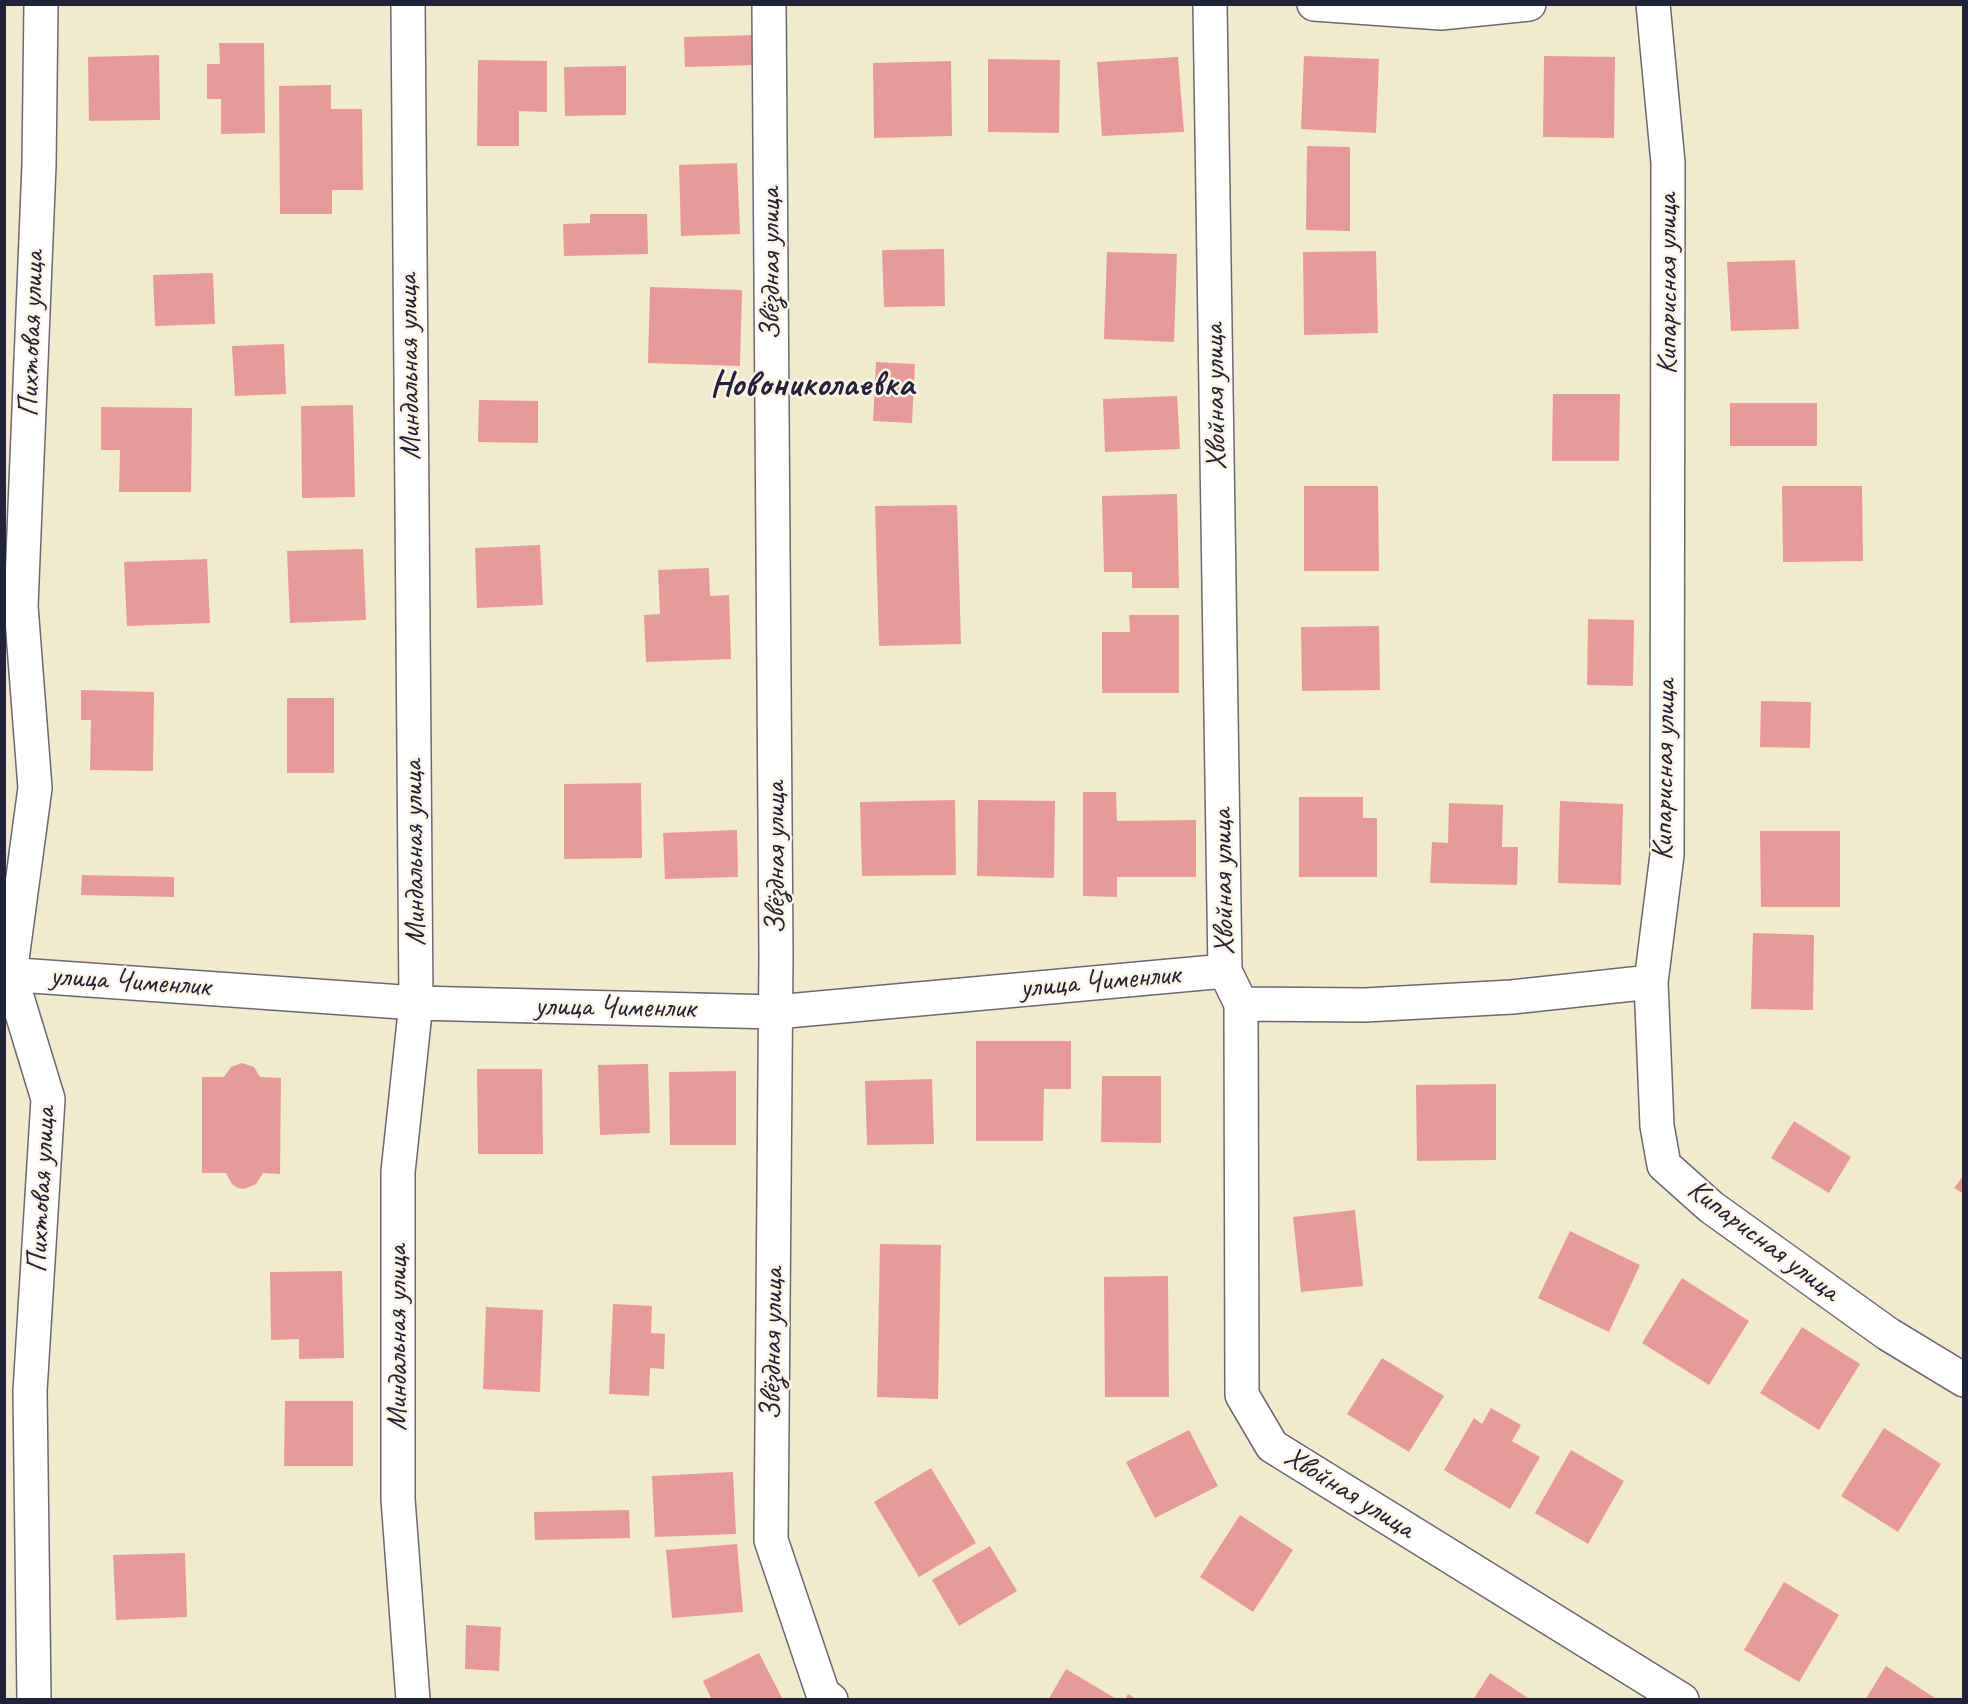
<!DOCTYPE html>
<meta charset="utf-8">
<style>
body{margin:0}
#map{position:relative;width:1968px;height:1704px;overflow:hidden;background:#f2eacf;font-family:Caveat,sans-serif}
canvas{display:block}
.frame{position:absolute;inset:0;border:6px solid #22223b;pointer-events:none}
</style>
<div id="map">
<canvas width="1968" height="1704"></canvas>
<div class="frame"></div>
</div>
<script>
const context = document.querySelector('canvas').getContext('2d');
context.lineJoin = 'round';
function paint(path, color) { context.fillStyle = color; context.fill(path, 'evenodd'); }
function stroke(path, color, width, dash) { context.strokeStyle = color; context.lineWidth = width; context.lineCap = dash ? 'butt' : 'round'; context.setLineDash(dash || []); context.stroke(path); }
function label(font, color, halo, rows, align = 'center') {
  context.font = font + ' Caveat,sans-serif'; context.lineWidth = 5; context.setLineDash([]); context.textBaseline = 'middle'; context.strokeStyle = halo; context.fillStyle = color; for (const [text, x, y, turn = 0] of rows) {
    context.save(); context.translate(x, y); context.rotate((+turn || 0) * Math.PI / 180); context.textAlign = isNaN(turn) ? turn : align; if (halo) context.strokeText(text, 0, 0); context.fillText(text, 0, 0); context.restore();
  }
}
const building = new Path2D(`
 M757,35L758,65L685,67L684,37Z
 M219,43H264L265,133L221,134V99H207V64H220Z
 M159,55L160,120L89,121L88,57Z
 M1304,56L1379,59L1376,133L1301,129Z
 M1544,56L1615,57L1614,138L1543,137Z
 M1178,57L1184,132L1102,136L1097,62Z
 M988,59L1060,60L1059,133L988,132Z
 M478,60L547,61V112L519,111V146H477Z
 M951,61L952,136L874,138L873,63Z
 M626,66V115L565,116L564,67Z
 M331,85V109H362L363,190H332V214H280L279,86Z
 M1307,146L1350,147V231L1306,230Z
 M737,163L740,234L681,236L679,165Z
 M590,214H647L648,254L564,256L563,224L590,223Z
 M944,249L945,306L884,307L882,250Z
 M1376,251L1378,333L1304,335L1303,252Z
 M1107,252L1177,254L1174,342L1104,339Z
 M1795,260L1799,329L1731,331L1727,262Z
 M213,273L215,324L155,326L153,275Z
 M650,287L742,290L740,366L648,363Z
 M284,344L286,394L235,396L232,346Z
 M876,362L915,364L912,423L873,421Z
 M1553,394H1620L1619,461H1552Z
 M1177,396L1180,449L1105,452L1103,399Z
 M479,400L538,401V443L478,442Z
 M1730,403H1817V446H1730Z
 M353,405L355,497L302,498L301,406Z
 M101,407L192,408L191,492H119L120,450H101Z
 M1304,486H1378L1379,571H1304Z
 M1782,486H1862L1863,561L1783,562Z
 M1177,494L1179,588H1132V572H1104L1102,496Z
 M957,505L961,644L879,646L875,506Z
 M540,545L543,605L477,608L475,548Z
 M363,549L366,620L290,623L287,551Z
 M207,559L210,623L127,626L124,562Z
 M709,568L710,596L729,595L731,659L646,662L644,615L660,614L658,570Z
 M1129,615H1179V693H1102V632H1130Z
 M1588,619L1634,620L1633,686L1587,685Z
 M1379,626L1380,690L1302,691L1301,627Z
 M81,690L154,692L153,771L90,770L91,720H81Z
 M287,698H334V773H287Z
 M1761,701L1811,702L1810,748L1760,747Z
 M641,783L642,858L564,859V784Z
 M1083,792H1116L1117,821L1196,820V877H1117V897L1083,896Z
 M1299,797H1363V818H1377V877H1299Z
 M955,800L956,875L862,876L860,802Z
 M978,800L1055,801L1054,878L977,876Z
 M1560,801L1623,804L1621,885L1558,883Z
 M1449,803L1503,805L1502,847H1518L1517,885L1430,883L1432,842L1448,843Z
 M737,830L738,877L665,879L663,833Z
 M1760,831H1840V907H1761Z
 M82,875L174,877V897L81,895Z
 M1753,933L1814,935L1813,1010L1751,1009Z
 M976,1041H1071V1089H1044L1043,1141H976Z
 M242,1063L254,1067L260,1077L281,1078L280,1174L263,1173L256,1184L244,1189L238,1188L232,1184L226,1173H202V1077H224L231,1067Z
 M648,1064L650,1133L600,1135L598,1065Z
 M477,1069H542L543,1154H478Z
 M736,1071V1145H670L669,1072Z
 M1102,1076H1161V1143L1101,1142Z
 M932,1079L934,1144L867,1145L865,1081Z
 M1496,1084V1160L1417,1161L1416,1085Z
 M1794,1121L1851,1157L1829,1193L1771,1158Z
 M1964,1175V1194L1954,1188Z
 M1355,1210L1363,1286L1301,1292L1293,1217Z
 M1570,1231L1640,1265L1609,1332L1538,1298Z
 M880,1244L941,1245L938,1399L877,1397Z
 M342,1271L344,1358L299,1359V1339L271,1340L270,1272Z
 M1168,1276L1169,1397H1105L1104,1277Z
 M1682,1278L1749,1321L1709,1385L1642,1343Z
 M613,1304L652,1306L651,1333L665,1334L664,1369L650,1368L649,1396L609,1394Z
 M486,1307L543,1310L540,1392L483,1389Z
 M1802,1327L1860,1364L1819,1430L1760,1393Z
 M1382,1358L1444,1396L1409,1452L1347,1414Z
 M285,1401H353V1466H284Z
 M1491,1408L1521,1425L1512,1441L1540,1457L1510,1509L1444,1470L1474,1418L1482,1424Z
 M1884,1428L1941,1464L1898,1532L1841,1496Z
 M1189,1430L1218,1486L1155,1518L1126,1462Z
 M1571,1450L1624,1481L1588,1544L1535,1513Z
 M931,1468L976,1543L919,1577L874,1502Z
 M733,1472L736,1534L655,1537L652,1476Z
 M629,1510L630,1538L535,1540L534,1512Z
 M1240,1515L1293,1550L1253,1612L1200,1577Z
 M737,1544L743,1612L672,1618L666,1550Z
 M990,1546L1017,1591L959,1626L932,1580Z
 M185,1553L187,1617L116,1620L113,1555Z
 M1784,1582L1839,1615L1799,1682L1744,1650Z
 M466,1625L501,1627L499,1671L465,1669Z
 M759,1653L783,1700H712L703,1681Z
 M1886,1666L1938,1700H1865Z
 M1066,1669L1118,1700H1048Z
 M1490,1673L1531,1700H1473Z
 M1128,1694L1138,1700H1125Z`);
const minor = new Path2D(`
 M408,4L416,1003L398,1172V1499L413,1700
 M769,4L776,955L771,1540L823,1694L831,1700
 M1210,4L1225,971L1241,1004L1242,1395L1272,1446L1682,1700
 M1314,4L1441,13L1529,4
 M1653,4L1668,163L1667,855L1651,982L1657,1126L1664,1165L1711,1207L1888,1334L1964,1380
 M4,974L416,1003L776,1012L1225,971
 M1241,1004L1365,1005L1512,997L1651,982
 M34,1700L30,1391L48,1099L10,974L35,788L21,606L39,165L41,4`);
const streetNames = [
 ["Звёздная улица",771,264,-90],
 ["Кипарисная улица",1668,284,-90],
 ["Пихтовая улица",32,334,-88],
 ["Миндальная улица",410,367,-91],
 ["Хвойная улица",1216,397,-91],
 ["Кипарисная улица",1665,770,-89],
 ["Миндальная улица",415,853,-91],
 ["Звёздная улица",776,858,-90],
 ["Хвойная улица",1224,882,-91],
 ["улица Чименлик",130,982,4],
 ["улица Чименлик",1100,982,-5],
 ["улица Чименлик",615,1008,1],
 ["Пихтовая улица",42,1190,-87],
 ["Кипарисная улица",1763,1241,37],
 ["Миндальная улица",398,1338,-90],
 ["Звёздная улица",773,1344,-89],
 ["Хвойная улица",1349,1493,32]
];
const districtNames = [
 ["Новониколаевка",812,386]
];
paint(building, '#e69b98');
stroke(minor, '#6b686f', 36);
stroke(minor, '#fff', 33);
label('30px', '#22223b', '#fcf5e5', streetNames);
label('bold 36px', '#22223b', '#fcf5e5', districtNames);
</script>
